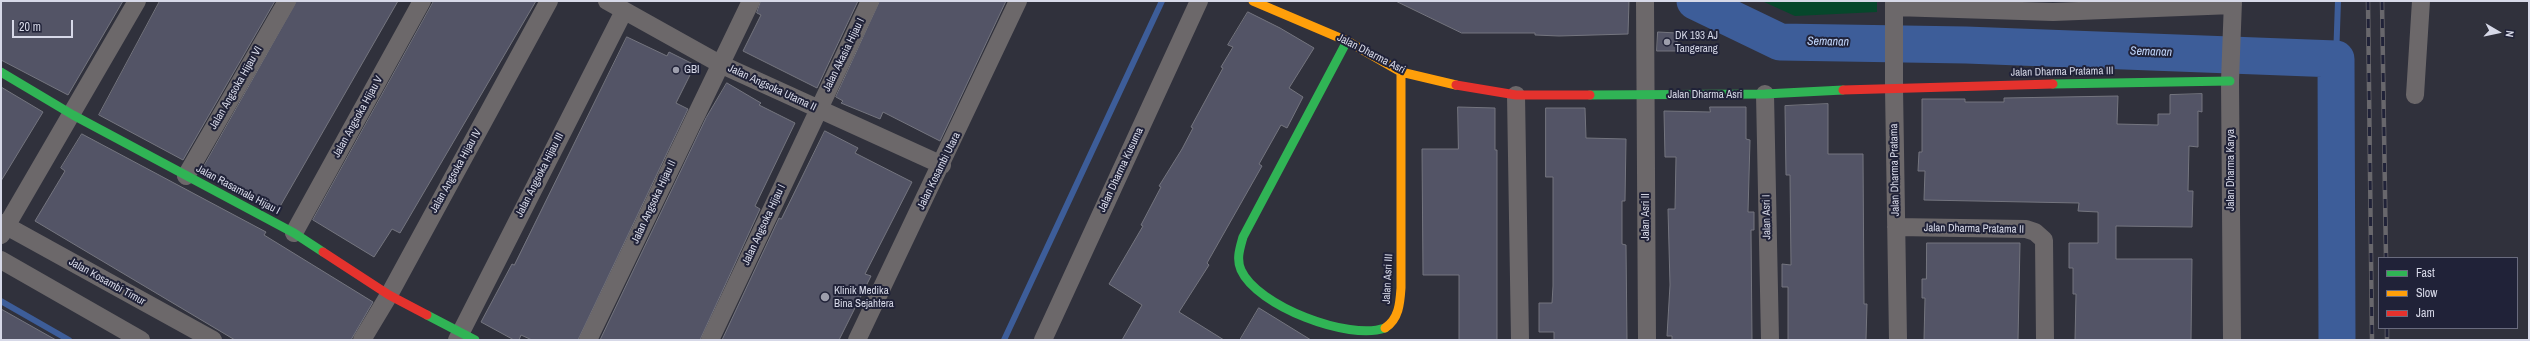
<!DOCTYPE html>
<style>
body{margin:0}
#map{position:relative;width:2530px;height:341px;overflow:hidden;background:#30313c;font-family:"Archivo Narrow",sans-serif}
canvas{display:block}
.frame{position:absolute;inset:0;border:2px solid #d7d9e8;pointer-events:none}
.legend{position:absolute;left:2378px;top:257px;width:140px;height:72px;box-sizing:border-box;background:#202238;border:1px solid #696b7e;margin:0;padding:5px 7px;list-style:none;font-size:12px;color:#d7d9e8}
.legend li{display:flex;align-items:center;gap:8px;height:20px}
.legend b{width:20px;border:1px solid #696b7e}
.north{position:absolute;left:2478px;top:12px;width:40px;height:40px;-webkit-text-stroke:3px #202238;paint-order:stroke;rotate:99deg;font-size:11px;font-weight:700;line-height:16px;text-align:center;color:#d7d9e8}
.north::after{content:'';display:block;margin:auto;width:14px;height:18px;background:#d7d9e8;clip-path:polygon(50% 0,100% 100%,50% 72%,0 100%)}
.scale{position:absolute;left:12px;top:20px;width:61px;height:18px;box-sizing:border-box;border:2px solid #d7d9e8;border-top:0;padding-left:5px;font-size:12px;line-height:14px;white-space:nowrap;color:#d7d9e8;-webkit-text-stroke:3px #202238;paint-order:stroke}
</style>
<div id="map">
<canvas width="2530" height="341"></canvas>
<div class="frame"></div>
<ul class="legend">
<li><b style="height:5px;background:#30b455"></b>Fast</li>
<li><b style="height:5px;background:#ff9f0a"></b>Slow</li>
<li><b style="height:5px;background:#e5322d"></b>Jam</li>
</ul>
<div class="north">N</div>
<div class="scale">20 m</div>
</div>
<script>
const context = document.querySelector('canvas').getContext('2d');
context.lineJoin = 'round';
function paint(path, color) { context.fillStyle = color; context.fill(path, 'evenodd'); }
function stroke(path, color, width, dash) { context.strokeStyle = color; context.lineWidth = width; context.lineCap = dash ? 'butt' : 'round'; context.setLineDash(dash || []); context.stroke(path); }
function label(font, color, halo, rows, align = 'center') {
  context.font = font + ' "Archivo Narrow",sans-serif'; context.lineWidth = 4; context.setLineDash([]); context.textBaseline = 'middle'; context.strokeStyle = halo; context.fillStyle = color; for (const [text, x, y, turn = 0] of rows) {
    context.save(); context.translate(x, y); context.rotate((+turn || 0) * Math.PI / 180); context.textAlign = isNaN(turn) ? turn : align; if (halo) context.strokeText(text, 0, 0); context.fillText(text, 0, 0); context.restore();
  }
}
const green = new Path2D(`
 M1762,1H1877V12L1795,16Z`);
const stream = new Path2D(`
 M2336,59L2338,1
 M1,301L69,340
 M1004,340L1162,1`);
const river = new Path2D(`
 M1695,1L1780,42L1966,45L2336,59L2337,340`);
const building = new Path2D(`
 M1,1H123L68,95L1,60Z
 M160,1H275L183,160L99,115Z
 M297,1H398L278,210L202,170Z
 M434,1H536L400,233L392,229L374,257L313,220Z
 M761,1H858L817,88L743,51L761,15L757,13Z
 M880,1H1006L940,141L883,112L880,119L841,103L843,101L836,97Z
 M1396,1H1629L1628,34L1559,36L1535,35V33H1462Z
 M1248,12L1280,28L1314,48L1289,88L1303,97L1287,128L1281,125L1259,164L1262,166L1207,263L1209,265L1179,312L1224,340H1122L1142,305L1109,284L1143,226L1141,225L1161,187L1159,186L1182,149L1193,128L1191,127L1223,68L1221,67L1233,47L1228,45Z
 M1658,32L1677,33V51H1657Z
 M627,37L667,56L669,52L695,65L676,103L688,109L578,340H532L521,335L519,340H514L481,322L512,264L514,265Z
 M727,83L761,103L759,105L795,123L755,206L760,209L700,340H600L706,118Z
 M1,87L43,112L1,181Z
 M2202,94V112L2198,111V147L2189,146L2188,191H2193L2192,227L2116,226V259H2192L2191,340H2075L2076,294H2073V268H2069V243H2098V212L2078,211L2079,203L1924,200L1925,171H1918L1919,152H1922V99H1965V102H2004V98L2118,96L2117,124L2158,125V114H2170V95Z
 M1828,104V154H1863L1864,304H1867L1866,340H1788V287H1782V264L1791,265L1790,175H1786L1785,106Z
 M1458,107L1495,108V150H1497V340H1459V275H1423L1422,149H1458Z
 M1710,107H1746V139L1750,140L1748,212H1754V230H1751L1752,340H1672V336H1667L1670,285L1668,209H1675L1676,157H1665L1664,111L1710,112Z
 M1546,108H1585L1586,138L1626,139L1625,201H1622V244L1626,245L1627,340H1554V332H1539V303H1552L1553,286V177H1546Z
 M825,131L858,148L855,153L912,182L865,274L871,276L839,340H722L779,218L781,219Z
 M82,134L266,232L264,235L373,302L351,340H235L35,221L65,171L61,168Z
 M1927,243H2020L2018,340H1924L1925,298H1922V279H1926Z
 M1259,308L1311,340H1240Z
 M1,309L56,340H1Z`);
const street = new Path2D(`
 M607,1L720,64L942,165
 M1645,1L1647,340
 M1894,1V85
 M1894,7L2053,12L2233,5
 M1894,88L1898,340
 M1765,94L1770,340
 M1516,95L1520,340
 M2415,95L2421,1
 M186,176L287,1
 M1,223L213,340
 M1896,227L2026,229L2035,232L2044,240L2045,340
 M294,233L422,1
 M1,235L137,1
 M1,260L141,340
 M362,340L389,295L549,1
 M457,340L624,11
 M588,340L751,1
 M710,340L870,1
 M857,340L1018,1
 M1043,340L1199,1
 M2232,340L2230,81L2233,1`);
const fast = new Path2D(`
 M1347,41L1243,237C1240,248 1236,259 1241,270C1257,306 1349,341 1385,328
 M1,72L73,115L294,233L323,252
 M2053,84L2230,81
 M1590,95L1765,94L1843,90
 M427,315L475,340`);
const slow = new Path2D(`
 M1253,1L1347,41L1401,72L1456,85
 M1385,328C1399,319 1400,303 1401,288V72`);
const jam = new Path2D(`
 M1456,85L1516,95H1590
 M1843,90L2053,84
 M323,252L389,295L427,315`);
const rail = new Path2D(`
 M2368,1L2372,340
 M2382,1L2386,258
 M2387,328V340`);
const markers = [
 [1667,42,4,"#9d9eac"],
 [676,70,4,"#9d9eac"],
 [825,297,5,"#9d9eac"]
];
const poiNames = [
 ["DK 193 AJ",1675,36],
 ["Tangerang",1675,49],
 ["GBI",684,70],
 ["Klinik Medika",834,291],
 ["Bina Sejahtera",834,304]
];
const streetNames = [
 ["Jalan Dharma Asri",1371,54,27],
 ["Jalan Akasia Hijau I",844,55,-64],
 ["Jalan Dharma Pratama III",2062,72,-1],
 ["Jalan Angsoka Hijau VI",236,88,-60],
 ["Jalan Angsoka Utama II",772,88,25],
 ["Jalan Dharma Asri",1705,95],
 ["Jalan Angsoka Hijau V",358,117,-61],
 ["Jalan Dharma Kusuma",1121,170,-65],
 ["Jalan Dharma Pratama",1895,170,-91],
 ["Jalan Dharma Karya",2231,170,-90],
 ["Jalan Angsoka Hijau IV",456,171,-61],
 ["Jalan Kosambi Utara",939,171,-64],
 ["Jalan Angsoka Hijau III",540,175,-63],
 ["Jalan Rasamala Hijau I",238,190,28],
 ["Jalan Angsoka Hijau II",654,202,-65],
 ["Jalan Asri II",1646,217,-90],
 ["Jalan Asri I",1767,217,-91],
 ["Jalan Angsoka Hijau I",764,225,-65],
 ["Jalan Dharma Pratama II",1974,229,1],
 ["Jalan Asri III",1388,279,-87],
 ["Jalan Kosambi Timur",107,282,29]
];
const waterNames = [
 ["Semanan",1828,42,1],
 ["Semanan",2151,52,2]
];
paint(green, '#06472b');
stroke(stream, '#3d5d99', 6);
stroke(river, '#3d5d99', 37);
paint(building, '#535466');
stroke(building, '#74757f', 1);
stroke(street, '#6c686a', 18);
stroke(fast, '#30b455', 9);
stroke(slow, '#ff9f0a', 9);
stroke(jam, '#e5322d', 9);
stroke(rail, '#68676c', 4.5);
stroke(rail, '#202238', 3, [9]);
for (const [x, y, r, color] of markers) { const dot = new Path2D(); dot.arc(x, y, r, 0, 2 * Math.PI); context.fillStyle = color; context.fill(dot); stroke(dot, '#202238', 1.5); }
label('11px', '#d7d9e8', '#202238', poiNames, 'left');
label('11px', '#d7d9e8', '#202238', streetNames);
label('italic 12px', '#c1d6fb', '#202238', waterNames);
</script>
